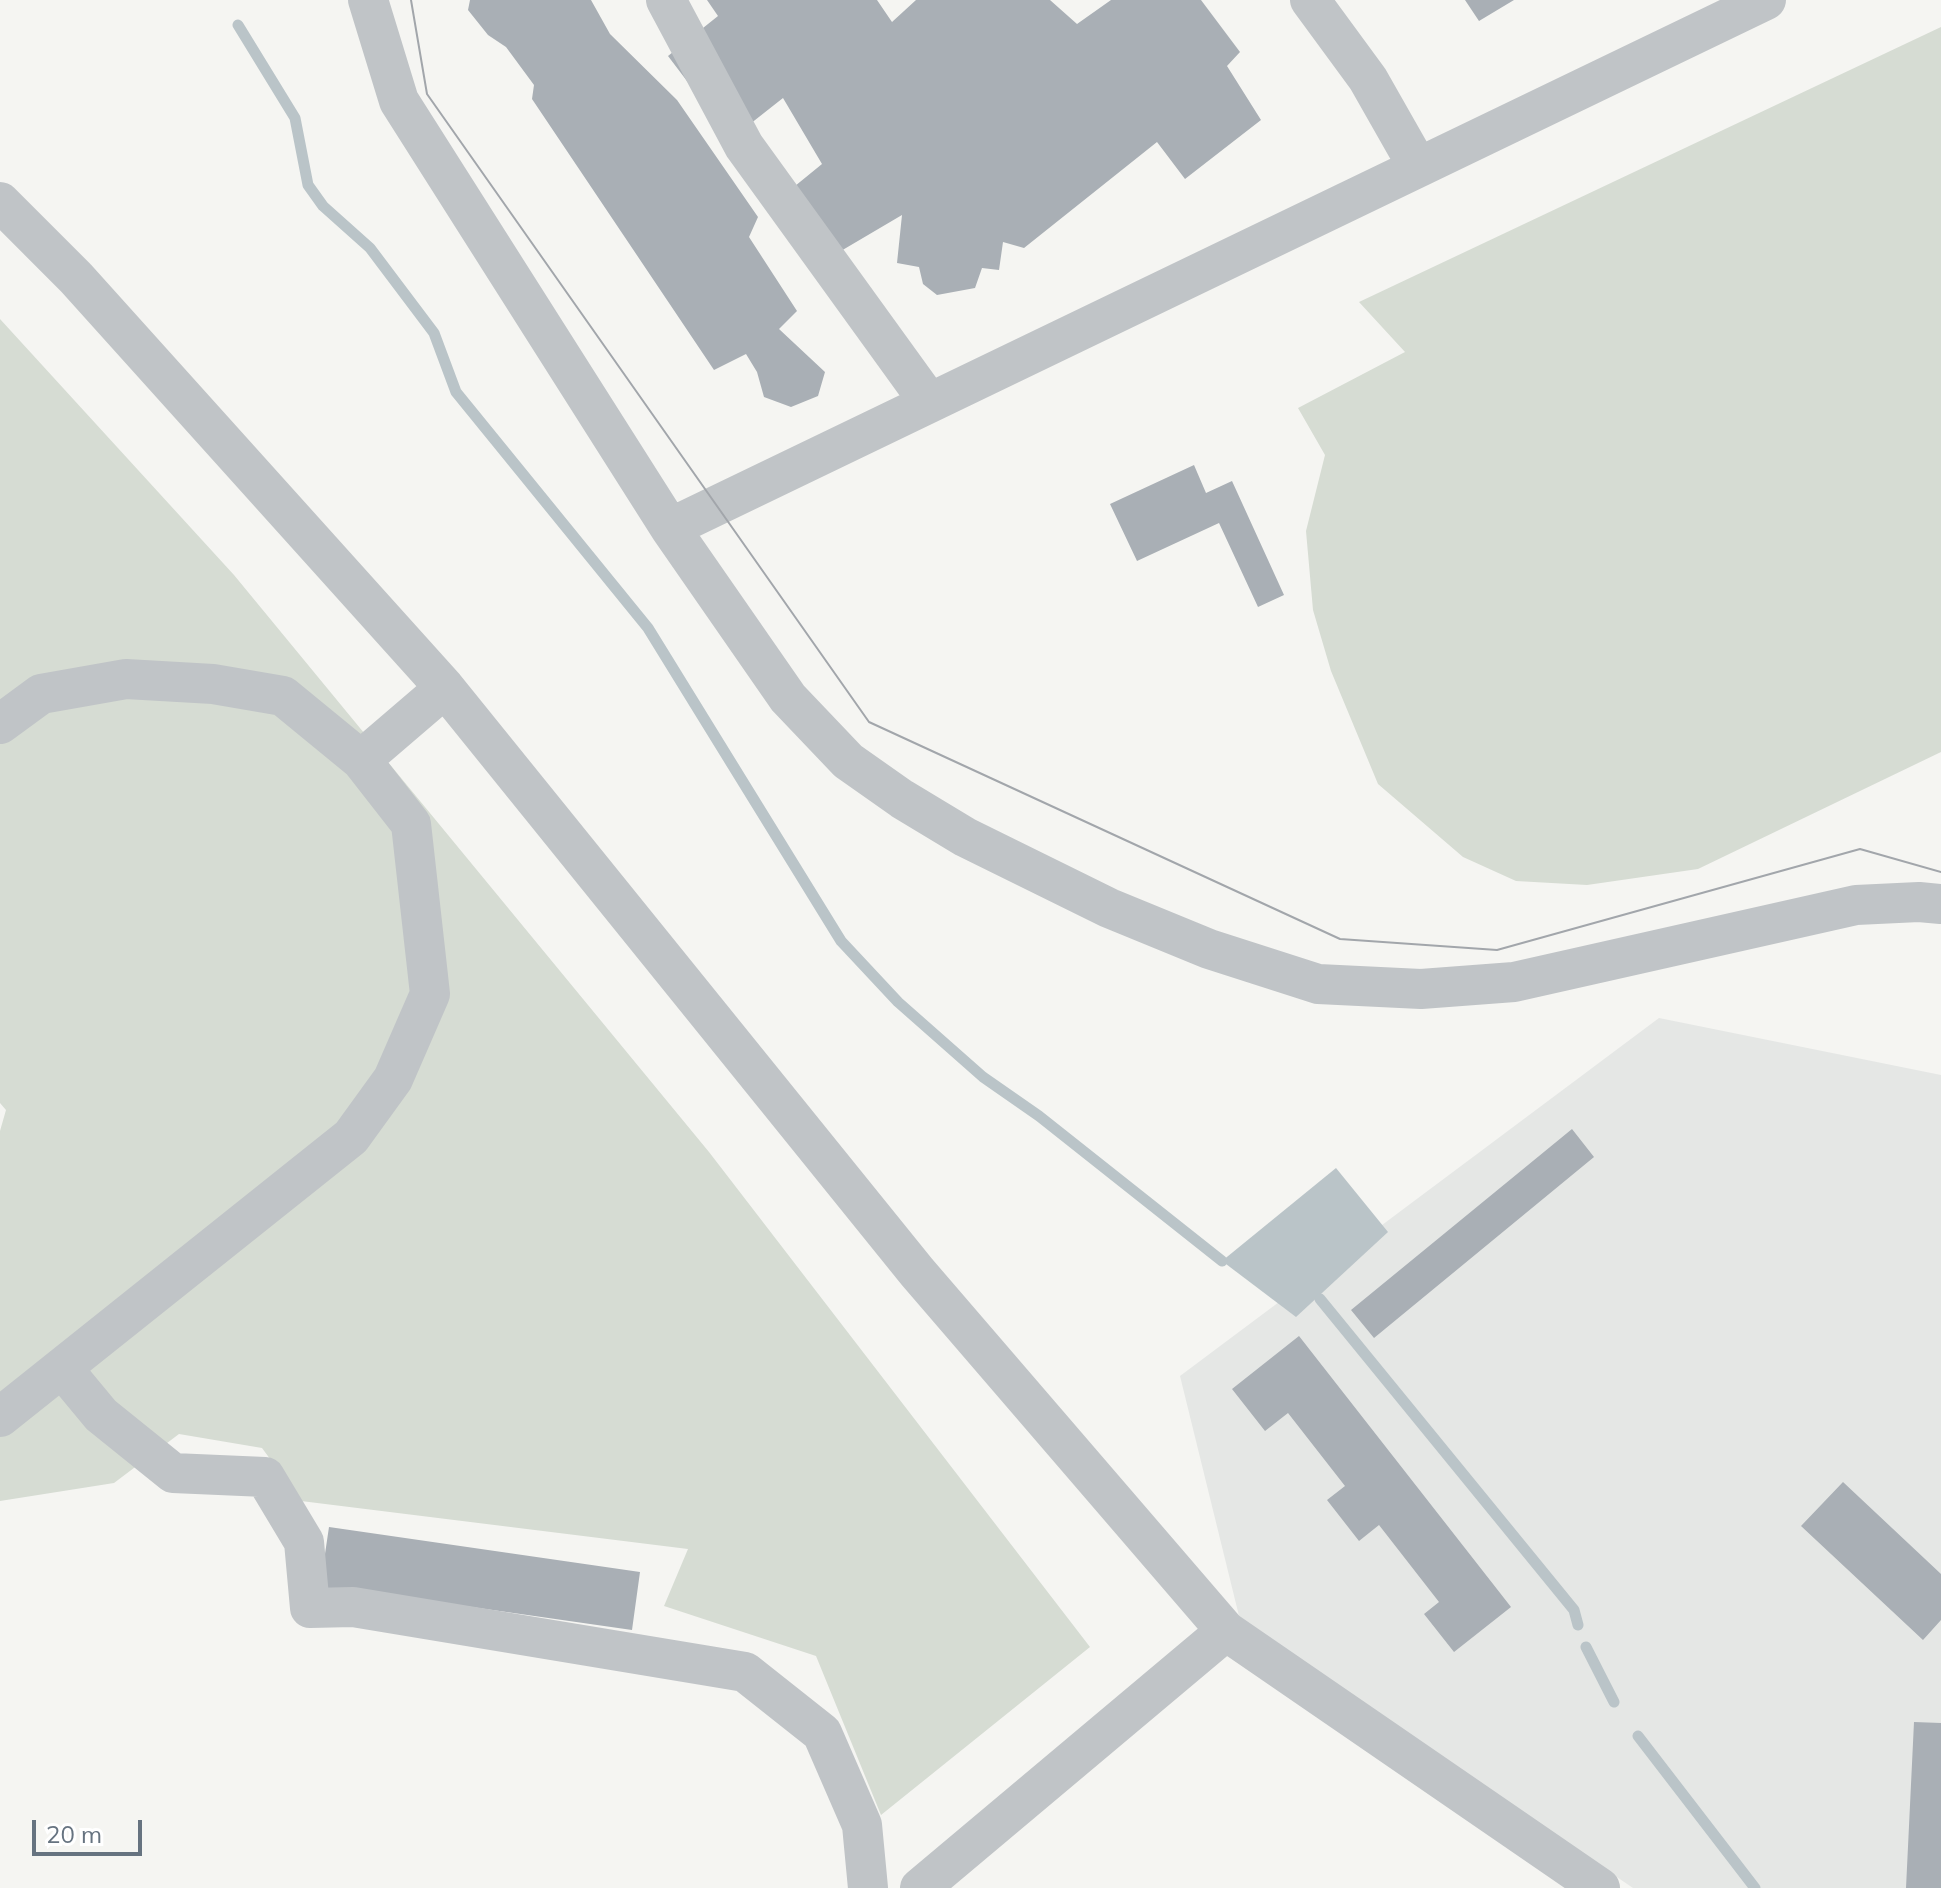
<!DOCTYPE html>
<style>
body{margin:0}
#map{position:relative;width:1941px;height:1888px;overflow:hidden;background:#f5f5f2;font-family:Mulish,sans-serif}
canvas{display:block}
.scale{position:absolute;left:32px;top:1820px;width:110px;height:36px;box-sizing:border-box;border:4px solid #667380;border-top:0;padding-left:10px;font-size:24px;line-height:28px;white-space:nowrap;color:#667380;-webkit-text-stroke:6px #fff;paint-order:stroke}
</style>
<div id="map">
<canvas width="1941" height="1888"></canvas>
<div class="scale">20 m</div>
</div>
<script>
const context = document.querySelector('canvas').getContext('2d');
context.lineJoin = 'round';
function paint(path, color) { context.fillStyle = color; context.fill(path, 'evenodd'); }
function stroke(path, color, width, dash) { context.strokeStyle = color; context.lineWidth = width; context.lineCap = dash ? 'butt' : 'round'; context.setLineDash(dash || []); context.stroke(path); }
const built = new Path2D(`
 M1659,1018L1941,1075V1888H1633L1240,1620L1180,1376Z`);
const green = new Path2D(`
 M1941,27V752L1698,869L1587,885L1516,881L1463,857L1378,784L1331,671L1313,610L1306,531L1325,455L1298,408L1405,352L1359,302Z
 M0,319L234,575L709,1152L1090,1647L881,1815L816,1656L664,1606L688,1549L301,1501L262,1448L179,1434L114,1483L0,1501V1131L6,1110L0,1103Z`);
const water = new Path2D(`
 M1336,1168L1388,1232L1296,1317L1222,1261Z`);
const stream = new Path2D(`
 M238,25L295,118L308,185L323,206L370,248L434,333L456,392L648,628L841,941L898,1002L983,1077L1039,1116L1222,1261
 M1320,1299L1574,1610L1578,1625
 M1586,1647L1614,1702
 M1638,1736L1755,1888`);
const building = new Path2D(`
 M470,0H591L610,34L677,100L758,217L749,237L797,311L779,329L825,372L818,396L791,407L764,397L757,372L746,354L714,370L532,99L534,85L506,47L488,35L468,10Z
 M707,0H877L892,22L916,0H1050L1077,24L1111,0H1201L1240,52L1227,66L1261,120L1185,179L1157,142L1024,248L1003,242L999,270L982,268L975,288L937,295L923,284L919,267L897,263L902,215L829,258L784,195L822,164L783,98L731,139L668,56L718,16Z
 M1465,0H1514L1479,21Z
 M1194,465L1206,493L1232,481L1284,595L1258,607L1219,523L1137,561L1110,504Z
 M1572,1129L1594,1157L1374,1338L1351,1310Z
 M1299,1336L1511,1607L1454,1652L1424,1614L1439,1602L1379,1525L1359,1541L1327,1500L1345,1486L1288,1413L1265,1431L1232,1389Z
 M1843,1482L1941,1574V1620L1923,1640L1801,1526Z
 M329,1527L640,1572L632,1630L346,1589L318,1601Z
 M1914,1722L1941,1723V1888H1906Z`);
const minor = new Path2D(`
 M368,0L399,101L670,528L788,698L848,761L902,799L965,837L1109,908L1209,949L1318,984L1421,989L1514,982L1856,905L1919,902L1941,904
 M666,0L744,146L929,402
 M1310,0L1368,79L1418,167
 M0,202L76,278L445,688L917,1272L1226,1631L1600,1888
 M670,528L1766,0
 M0,724L41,694L126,679L213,684L283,696L361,760L445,688
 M62,1368L101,1415L173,1473L265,1477L304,1542L310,1608L353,1607L745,1672L822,1733L862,1825L868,1888
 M0,1417L351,1137L393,1079L430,994L411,824L361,760
 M920,1888L1226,1631`);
const tram = new Path2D(`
 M411,0L427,94L869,722L1340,939L1497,950L1860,849L1941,872`);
paint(built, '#e5e7e5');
paint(green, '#d6dcd3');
paint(water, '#bac4c8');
stroke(stream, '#bac4c8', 11);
paint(building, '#a9afb5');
stroke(minor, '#c0c4c7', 40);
stroke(tram, '#a2a6ab', 2);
</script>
